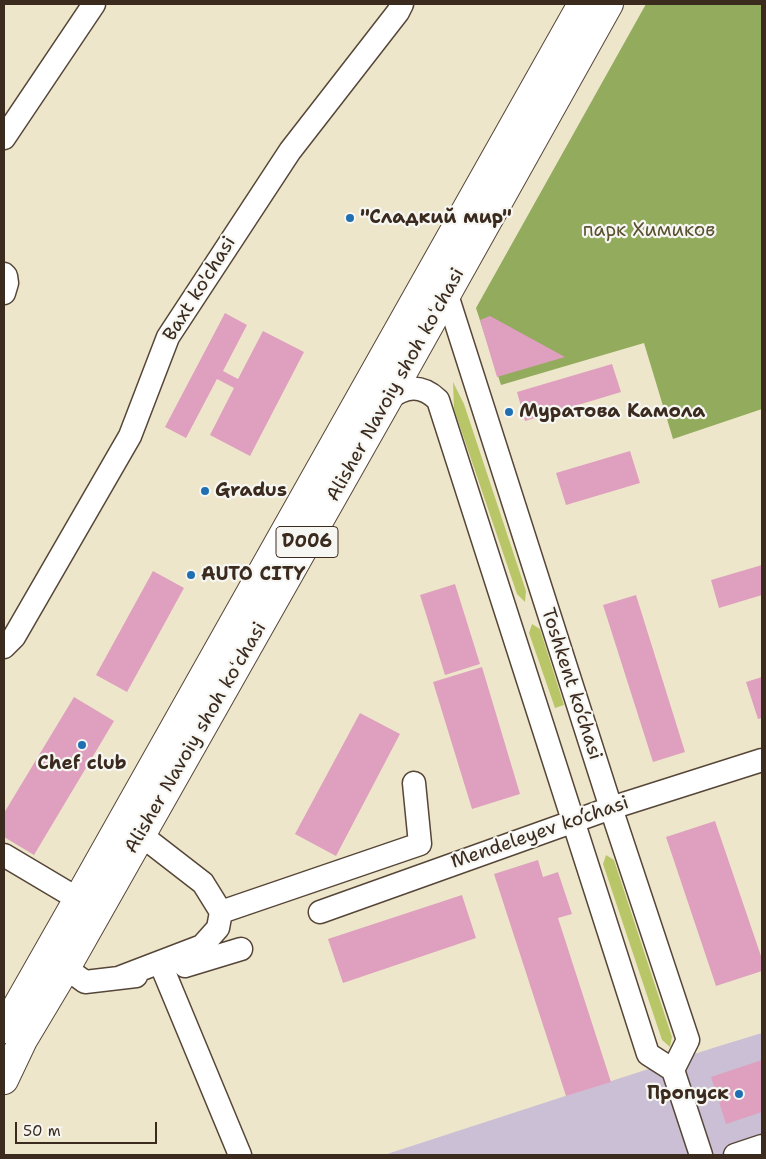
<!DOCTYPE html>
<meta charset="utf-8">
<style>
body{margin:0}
#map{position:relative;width:766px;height:1159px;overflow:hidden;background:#eee6cb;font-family:"Shantell Sans",sans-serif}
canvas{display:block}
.frame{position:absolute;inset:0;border:5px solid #3b2a1e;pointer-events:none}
.scale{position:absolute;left:15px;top:1122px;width:142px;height:22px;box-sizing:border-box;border:2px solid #3b2a1e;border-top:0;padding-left:6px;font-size:15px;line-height:18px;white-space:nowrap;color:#3b2a1e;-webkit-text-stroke:4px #f6f6f2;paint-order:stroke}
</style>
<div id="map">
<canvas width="766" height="1159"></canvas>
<div class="frame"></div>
<div class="scale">50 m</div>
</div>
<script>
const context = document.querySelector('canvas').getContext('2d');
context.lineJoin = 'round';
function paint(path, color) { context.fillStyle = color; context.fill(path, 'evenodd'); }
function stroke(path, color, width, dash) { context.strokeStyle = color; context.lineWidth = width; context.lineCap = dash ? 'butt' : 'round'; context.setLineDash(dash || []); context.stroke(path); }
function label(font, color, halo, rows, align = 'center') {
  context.font = font + ' "Shantell Sans",sans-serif'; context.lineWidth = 4.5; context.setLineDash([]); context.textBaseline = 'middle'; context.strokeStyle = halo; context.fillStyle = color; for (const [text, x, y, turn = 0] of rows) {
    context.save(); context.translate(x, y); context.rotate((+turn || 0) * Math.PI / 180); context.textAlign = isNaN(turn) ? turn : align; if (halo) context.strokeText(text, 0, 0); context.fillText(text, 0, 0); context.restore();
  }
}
const industrial = new Path2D(`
 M762,1033V1155H384L716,1047Z`);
const green = new Path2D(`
 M453,382L464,404L526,591L525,602L517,594L454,409Z
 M532,624L540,629L564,705L555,708L529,633Z
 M606,855L614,860L672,1037L670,1047L662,1040L603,864Z`);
const forest = new Path2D(`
 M646,4H762V409L673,439L644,343L501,385L476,308Z`);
const building = new Path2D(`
 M225,313L247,325L223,371L238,379L263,331L304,352L250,456L210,435L234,388L217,379L186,438L165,427Z
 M490,316L565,357L497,377L480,320Z
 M612,364L621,392L525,421L517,392Z
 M630,451L640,483L566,505L556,473Z
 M762,565V595L719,608L711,580Z
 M153,571L184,588L127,692L96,675Z
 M455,584L480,664L445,675L420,595Z
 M636,595L685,752L653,762L603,605Z
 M482,667L520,794L472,809L433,682Z
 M762,677V718L758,719L746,682Z
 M74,697L114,721L34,855L4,837V813Z
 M360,713L400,734L336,856L295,834Z
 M715,821L762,959V971L716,986L666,837Z
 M538,860L543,877L558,872L572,914L558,918L611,1082L566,1096L494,874Z
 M462,895L476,938L343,983L328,939Z
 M762,1060V1112L726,1124L711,1077Z`);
const minor = new Path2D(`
 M4,138L94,4
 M4,274L6,276L7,283L4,293
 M388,399C406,386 421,384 438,400L648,1054L673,1070L688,1040L611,808L447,295
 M4,647L14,637L130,436L168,337L290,151L398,12L402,4
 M4,855L78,899
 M221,912L420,844L414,783
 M320,912L611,808L762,760
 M185,966L241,949
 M66,968L85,982L136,976
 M164,972L240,1155
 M121,977L202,946L218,928L221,912L203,883L141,835
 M673,1070L701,1155
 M735,1155L762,1146`);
const major = new Path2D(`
 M4,1029L78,899L582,4
 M4,1080L23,1040L66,968L388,399L609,4`);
const markers = [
 [350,218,5,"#1f6fb2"],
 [509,412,5,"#1f6fb2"],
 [205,491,5,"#1f6fb2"],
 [191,575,5,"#1f6fb2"],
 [82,745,5,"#1f6fb2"],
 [739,1094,5,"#1f6fb2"]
];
const shields = [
 [307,542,62]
];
const shieldNames = [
 ["D006",307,542]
];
const poiNames = [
 ["\"Сладкий мир\"",360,218],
 ["Муратова Камола",519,412],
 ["Gradus",215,491],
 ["AUTO CITY",201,575],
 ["Chef club",82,764,"center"],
 ["Пропуск",729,1094,"right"]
];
const parkNames = [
 ["парк Химиков",649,231]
];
const streetNames = [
 ["Baxt ko'chasi",200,289,-58],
 ["Alisher Navoiy shoh koʻchasi",396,385,-61],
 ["Toshkent ko‘chasi",571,684,72],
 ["Alisher Navoiy shoh koʻchasi",196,738,-60],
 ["Mendeleyev ko‘chasi",540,833,-19]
];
paint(industrial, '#cbbfd5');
paint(green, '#b9c668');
paint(forest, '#92ab5c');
paint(building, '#dea0be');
stroke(minor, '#564638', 25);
stroke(major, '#564638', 30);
stroke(minor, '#fff', 22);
stroke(major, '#fff', 28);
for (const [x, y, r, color] of markers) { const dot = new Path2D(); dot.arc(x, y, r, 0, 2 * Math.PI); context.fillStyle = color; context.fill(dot); stroke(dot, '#f6f6f2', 2); }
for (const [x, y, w] of shields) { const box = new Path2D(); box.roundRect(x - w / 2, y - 15.5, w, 31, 4); context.fillStyle = '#f6f6f2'; context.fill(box); stroke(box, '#3b2a1e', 1); }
label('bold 18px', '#3b2a1e', null, shieldNames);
label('bold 19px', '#3b2a1e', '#f6f6f2', poiNames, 'left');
label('19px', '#5a5130', '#f6f6f2', parkNames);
label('19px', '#3b2a1e', '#f6f6f2', streetNames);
</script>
